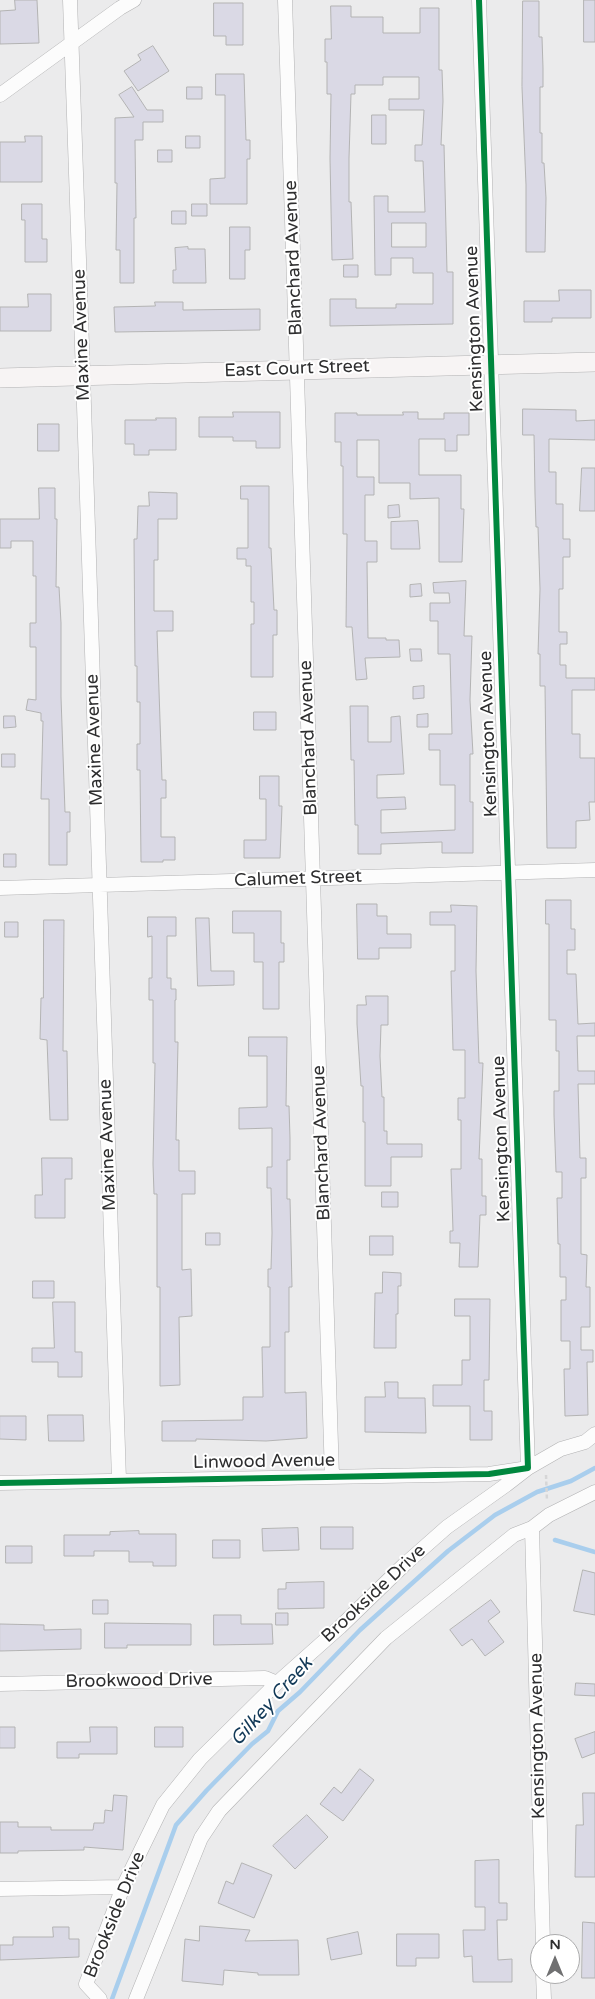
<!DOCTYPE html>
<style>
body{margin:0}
#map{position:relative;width:595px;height:1999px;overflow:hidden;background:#ebebec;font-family:"Varela Round",sans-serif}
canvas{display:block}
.north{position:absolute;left:530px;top:1934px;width:50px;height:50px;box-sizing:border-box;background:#fff;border:1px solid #ababac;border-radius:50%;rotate:0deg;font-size:14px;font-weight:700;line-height:20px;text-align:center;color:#2e2e2f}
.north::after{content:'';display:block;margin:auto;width:18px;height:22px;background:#707071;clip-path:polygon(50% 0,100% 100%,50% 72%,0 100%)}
</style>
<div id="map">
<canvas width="595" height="1999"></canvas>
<div class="north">N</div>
</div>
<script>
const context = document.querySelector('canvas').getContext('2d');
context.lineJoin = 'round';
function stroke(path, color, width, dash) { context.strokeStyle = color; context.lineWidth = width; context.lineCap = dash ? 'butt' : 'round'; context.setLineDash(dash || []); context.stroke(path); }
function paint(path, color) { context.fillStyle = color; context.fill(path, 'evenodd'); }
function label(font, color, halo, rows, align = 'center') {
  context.font = font + ' "Varela Round",sans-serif'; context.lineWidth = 4; context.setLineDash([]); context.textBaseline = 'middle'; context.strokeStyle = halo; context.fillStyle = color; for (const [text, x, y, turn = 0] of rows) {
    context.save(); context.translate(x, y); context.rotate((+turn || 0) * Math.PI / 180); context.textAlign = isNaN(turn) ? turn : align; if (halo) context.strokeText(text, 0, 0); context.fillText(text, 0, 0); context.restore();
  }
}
const stream = new Path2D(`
 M555,1540L595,1552
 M112,1999L176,1825L207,1790L252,1744L268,1731L278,1711L300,1692L360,1630L448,1551L495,1515L537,1492L571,1481L595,1468`);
const building = new Path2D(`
 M15,0H37L39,43L0,44V11L15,10Z
 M584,0H595V42H584Z
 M523,1H539V37H542L543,68V87H540V133H542V163H544L546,198L545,252H526V185L522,87Z
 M214,3H243V45H226V36H214Z
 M331,6H351V17H383V33H420V8H439V70H442L443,101L441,145H444L447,272H453V324L330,326V299H356V308H396V304H433V273H413V258H391V275H375L374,196H388V212H425L423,161H415V145H422L424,110H389V99H419V77H383V85H355V94H351L349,158V202H351L353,259L332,260L330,158L331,94H327V62H325V39H331ZM392,223H426V247H392Z
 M153,46L169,71L138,91L124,71L141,60L138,55Z
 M216,74H244L246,140H250V159H247V204H210V179L225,178V95H216Z
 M132,87L147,110H163V122H143V140H135L136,218H134V283H120V250H116L117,183H115V118L134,117L119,95Z
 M187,87H202V99H187Z
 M372,115H386V144H372Z
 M25,136H42V182H0V142H25Z
 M186,136H200V148H186Z
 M158,150H172V162H158Z
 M22,204H42V239H47V262H25V220H22Z
 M192,204H207V216H192Z
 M172,211H186V224H172Z
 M230,227H250V250H245V279H230Z
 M188,247V249H205L206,283H173V270H176L175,248Z
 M344,265H358V277H344Z
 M559,290H591V318H552V322H524V301H559Z
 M28,294H51V331H0V307H28Z
 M155,302H183V310L260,309V330L115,332L114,307L155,306Z
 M523,409L576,410V421L595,420V440L549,439V472H556V504H563V539H570V557H563V589H559V632H567V644H560V665H566V678H595V690H572V734H580V758H595V802H589L590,820L576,821V848H547L545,686H540V654H538L540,589L538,527H536L535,494L534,435H523Z
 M233,412H280V448H256V441H233V437H199V417H233Z
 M403,412H418V419H444V413H469V435H457V451H445V439H419V475H461V509H464L462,562H439V498L410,499V483H379V440H357V477H374V495H365V541H377V562H367L368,638H386V640H399L400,657L365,658L367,679L356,680L352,627H346L347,534H343V466H341V442H335V413H357V415H403Z
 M156,418H176V450H149V455H134V444H125V420H156Z
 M38,424H59V451H38Z
 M582,468H595V511H580Z
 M241,486H269V548H271L274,610H277V635H273V677H251V624H254V602H251V566H246V559H237V548H248V499H241Z
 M39,488H55V519H57L56,587H59L61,623V697L65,812H70V832H67V865H49V799H41L43,721H41V713L26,710L28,699L36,700V647H30V623H36V576H33V541H11V548H0V519H39Z
 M149,492L177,493V519H158V560H154V611H173V631H157L162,780H166V798H161V837H175V860H163V862H141L140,770H137V744H140V702H137V666H135L134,539H137L138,506H149Z
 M399,505L400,517L388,518V506Z
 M418,521L420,549H391V522Z
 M466,581L464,636H472L470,700L473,754H470V802H473V853H442V842L381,844V854H358V825H355L354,760H351L350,706H368V742H391V717L400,716L404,774L377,775V798L405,797L406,809L381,810V833L455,830V785H440V750H429V734H452L450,654H438V621H430V603H450L449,593H434L433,583Z
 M421,584L422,596L410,597V585Z
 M410,649H421L422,661H411Z
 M424,686V698L413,699V687Z
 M254,712H276V730H254Z
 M428,714V727H417V715Z
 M4,716H15L16,727L4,728Z
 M2,754H15V767H2Z
 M260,776H279V806H282L280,858H244V840H266V799H260Z
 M4,854H16V867H4Z
 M546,900H571V929H575V950H567V974H576L578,1024L595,1023V1036H577L578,1071H595V1084H578L580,1158H586V1178H581V1254L587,1255L586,1287H590V1327H581V1350H593V1362H587L588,1415L565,1416L564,1369H570V1341H561V1300H566V1277H560V1244H558L557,1198H562V1172H556L554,1115V1091H559V1051H556V1020H549V924H546Z
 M357,904H377V916H387V934H411V948H379V959H358Z
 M451,905L477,906L476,971L479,1063H483L479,1159H482V1196H486V1215H480L478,1267H459L460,1243H450V1231H453L451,1169H461V1120H458V1098H465V1050H453L451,971H455V925H430V912H451Z
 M233,911H281V943H284V962H279V1009H263V962H254V933H233Z
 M148,917H176V936H167V978H171V989H176V1000H175V1042H178L176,1140H179V1171H195V1194H182V1270L191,1269L192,1316L179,1317L180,1385L160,1386V1287H157V1194H154L153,1164L155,1063H153V1000H149V978H152V936L148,937Z
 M196,918H209L211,971H234V985L198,986Z
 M44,920H64L63,1051H67L68,1120H50L47,1040L40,1039L41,998H43Z
 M5,922H18V937H5Z
 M366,996H388V1025H381L380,1056L382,1097H384V1131H387V1144H422V1157H391V1186H365V1122H363V1086H361L357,1024V1005H366Z
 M249,1037H287L286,1106H289L290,1138V1160H287V1199H290L292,1287H289V1332H285V1393L306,1392L307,1438L266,1441L196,1439V1441H162V1421L243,1420V1397H263L262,1347H270V1287H268V1269H271L272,1233L271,1188H267V1167H272V1128L239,1129V1108L267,1107V1056H249Z
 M42,1158H72V1179H65V1218H35V1195H42Z
 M382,1192H398V1207H382Z
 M206,1233H220V1245H206Z
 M370,1236H393V1255H370Z
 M383,1272L401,1273V1286H398V1314H396V1348H374L375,1293H382Z
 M33,1281H54V1298H33Z
 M455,1299H490L489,1380H484V1411H492V1440H470V1406H433V1385H462V1360H470V1316H455Z
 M53,1302H75V1352H82V1377H58V1362H32V1348H54Z
 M385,1382H398V1398H425L426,1433L365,1432V1397H385Z
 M48,1415H83L84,1441H49Z
 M0,1416H26V1440L0,1439Z
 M321,1527H353V1549H321Z
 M298,1528L299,1550L263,1551L262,1529Z
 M139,1531V1534H176V1566H153V1562H129V1551H94V1556H64V1535H110V1532Z
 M213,1540H240V1558H213Z
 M6,1546H32V1563H6Z
 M583,1570L595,1573V1615L574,1611Z
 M324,1582V1608L278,1609V1589H286V1583Z
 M93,1600H108V1614H93Z
 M491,1600L500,1612L488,1621L504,1642L485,1656L472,1639L462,1646L450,1630Z
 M276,1613H288V1625H276Z
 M214,1615H241V1624H272L273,1644L214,1645Z
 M105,1623L191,1624V1645H127V1648H105Z
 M0,1624L44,1625V1630L81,1629V1649L0,1651Z
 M576,1683L595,1684V1696L575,1695Z
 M0,1727H15V1748H0Z
 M90,1727H117V1754H79V1758H57V1742H90Z
 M155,1727H183V1747H155Z
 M595,1732V1753L582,1758L575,1739Z
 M360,1769L374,1780L343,1821L320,1804L334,1787L341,1793Z
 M583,1793H595V1877H575L576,1825H583Z
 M114,1795L127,1796L123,1850L84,1847V1850L18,1851V1853H0V1822H18V1827H51V1830H93L94,1823H104L105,1810L112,1811Z
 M307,1815L328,1837L295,1869L273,1846Z
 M499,1860V1903H507V1920H497L498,1960L512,1959V1982H473L472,1956L464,1957L463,1930H485V1907H475V1861Z
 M242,1863L272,1875L254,1918L218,1903L226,1881L233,1884Z
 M583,1922L595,1923V1978H582Z
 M200,1926L250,1930L245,1941L298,1940L299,1975H258V1973L224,1970L223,1985L182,1981L185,1939L199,1941Z
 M53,1927H69V1939H79V1957L0,1960V1945H13V1937H53Z
 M358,1932L362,1954L331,1960L327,1939Z
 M397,1934H439V1958H416V1966H397Z`);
const path = new Path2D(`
 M546,1475L547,1501`);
const street = new Path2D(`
 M70,0L83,375L119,1480
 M285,0L332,1476
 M0,95L120,8L134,0
 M0,888L595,870
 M0,1483L489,1474L528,1468L479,0
 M532,1528L543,1944
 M0,1684L265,1678L277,1683
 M0,1889L123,1887
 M543,1974L544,1999
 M100,1999L86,1984L123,1887L163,1805L200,1759L277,1683L340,1627L404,1565L447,1527L506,1485L528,1468L561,1449L585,1442L595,1434
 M136,1999L201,1838L219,1811L386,1638L514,1535L532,1528L549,1515L595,1492`);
const secondary = new Path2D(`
 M0,378L595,362`);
const cycleway = new Path2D(`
 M0,1483L489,1474L528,1468L479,0`);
const streetNames = [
 ["Blanchard Avenue",294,258,-92],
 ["Kensington Avenue",475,329,-92],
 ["Maxine Avenue",82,335,-92],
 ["East Court Street",297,369,-2],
 ["Kensington Avenue",489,734,-92],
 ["Blanchard Avenue",309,738,-92],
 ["Maxine Avenue",95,740,-92],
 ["Calumet Street",298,879,-2],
 ["Kensington Avenue",502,1139,-92],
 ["Blanchard Avenue",322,1143,-92],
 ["Maxine Avenue",108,1145,-92],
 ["Linwood Avenue",264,1462,-1],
 ["Brookside Drive",374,1594,-43],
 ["Brookwood Drive",139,1681,-1],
 ["Kensington Avenue",538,1736,-91],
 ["Brookside Drive",115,1915,-68]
];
const waterNames = [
 ["Gilkey Creek",272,1702,-48]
];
stroke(stream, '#a9ceed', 4.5);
paint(building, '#dad9e5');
stroke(building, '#b3b3b3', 1);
stroke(street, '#b2b2b3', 15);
stroke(secondary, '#b2b2b3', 20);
stroke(path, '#d6d6d7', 2.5, [4, 2.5]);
stroke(street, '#fcfcfc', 14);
stroke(secondary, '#f7f4f4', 19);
stroke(cycleway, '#00873e', 6);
label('18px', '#2e2e2f', '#fff', streetNames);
label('italic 19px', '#123957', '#fff', waterNames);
</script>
